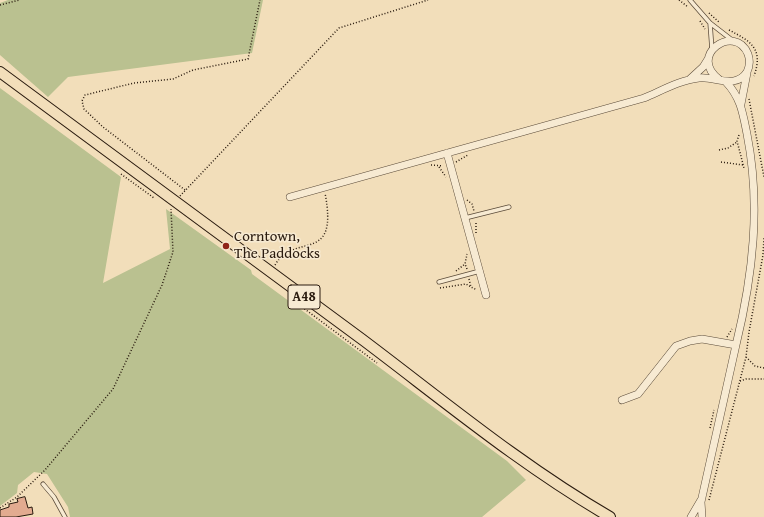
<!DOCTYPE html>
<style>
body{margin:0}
canvas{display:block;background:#f2deba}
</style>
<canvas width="764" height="517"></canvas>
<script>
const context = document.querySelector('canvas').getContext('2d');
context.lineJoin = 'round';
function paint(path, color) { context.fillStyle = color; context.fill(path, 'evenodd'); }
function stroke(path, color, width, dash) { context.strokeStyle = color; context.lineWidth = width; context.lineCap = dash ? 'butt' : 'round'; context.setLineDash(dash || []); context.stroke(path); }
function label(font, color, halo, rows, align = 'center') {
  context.font = font + ' "Gentium Book Plus",serif'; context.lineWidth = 3; context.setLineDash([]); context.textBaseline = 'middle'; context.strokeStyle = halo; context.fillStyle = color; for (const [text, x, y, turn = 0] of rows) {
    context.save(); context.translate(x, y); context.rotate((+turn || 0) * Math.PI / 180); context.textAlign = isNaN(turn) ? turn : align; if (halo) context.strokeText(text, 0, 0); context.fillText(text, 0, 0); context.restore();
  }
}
const green = new Path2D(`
 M8,0H263L252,53L68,77L48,97L0,55V3Z
 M0,88L121,177L103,283L170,249L166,209L251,270L252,274L507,461L526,480L482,517H70L68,507L47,474L34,472L18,485L17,493L0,506Z`);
const building = new Path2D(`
 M25,497L28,508L32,507L33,514L16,517H0V510L9,507V504L18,502L17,499Z`);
const path = new Path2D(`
 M679,0L688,7
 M0,5L19,0
 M709,13L720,23
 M700,21L705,29
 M729,30C750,41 764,48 754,76
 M749,99L764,177
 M739,135L737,141L744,168
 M719,150L728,148L737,142
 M456,162L468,155
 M721,162L743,165
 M431,165L443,166
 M439,167L446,177
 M121,174L154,198
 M185,190L103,127L84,109L82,101L85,95L134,83L173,79L193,70L248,59L260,0
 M180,196L339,28L428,0
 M467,200L472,204L474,211
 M476,233V221
 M275,265C295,231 339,266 325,193
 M467,269L465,264L467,254
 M456,271L465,264
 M469,279L471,287L477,290
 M440,288L466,284L471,287
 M302,307L377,363
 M727,337L732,329
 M746,357L755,366L764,368
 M740,381L746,379H764
 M710,428L714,410
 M709,500L746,357L749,332L763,255L764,237
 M0,508L17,497L45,470L113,389L162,285L173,252L171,209`);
const lane = new Path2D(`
 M690,0L710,23L732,40
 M710,23L712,50
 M465,218L509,207
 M439,282L480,271
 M43,484L54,497L65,517`);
const street = new Path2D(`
 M690,79L703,67L708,59
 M726,82C741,98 743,114 747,134C761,205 753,275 736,345
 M741,104L747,73
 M447,153L486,295
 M290,197L644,98C661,91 680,80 699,78C715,76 735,90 747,72C750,66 750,60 748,54C735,22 686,56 720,80
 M622,400L638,394L676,346L690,341L702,339L736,345L701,502L702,517
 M691,517L701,500`);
const primary = new Path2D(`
 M0,72C121,162 242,251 363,340C444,401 522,466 610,517`);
const markers = [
 [226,246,4,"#8f2418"]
];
const shields = [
 [304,297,32]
];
const shieldNames = [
 ["A48",304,297]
];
const poiNames = [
 ["Corntown,",234,237],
 ["The Paddocks",234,254]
];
paint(green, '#bac190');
paint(building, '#e2ab90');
stroke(building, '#2a1b0f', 1);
stroke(lane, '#5c4c3a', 5);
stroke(street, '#5c4c3a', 8);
stroke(primary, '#2a1b0f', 12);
stroke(path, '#2a1b0f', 1.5, [1, 2]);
stroke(lane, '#f7ead2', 3.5);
stroke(street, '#f7ead2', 7);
stroke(primary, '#f2deba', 10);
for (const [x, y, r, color] of markers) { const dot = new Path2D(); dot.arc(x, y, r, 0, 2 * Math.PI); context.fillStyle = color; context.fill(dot); stroke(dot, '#f7ead2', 1.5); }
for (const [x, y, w] of shields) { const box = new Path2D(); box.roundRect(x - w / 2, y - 12, w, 24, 3); context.fillStyle = '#f7ead2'; context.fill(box); stroke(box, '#2a1b0f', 1); }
label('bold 14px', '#2a1b0f', null, shieldNames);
label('15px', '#2a1b0f', '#f7ead2', poiNames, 'left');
</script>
